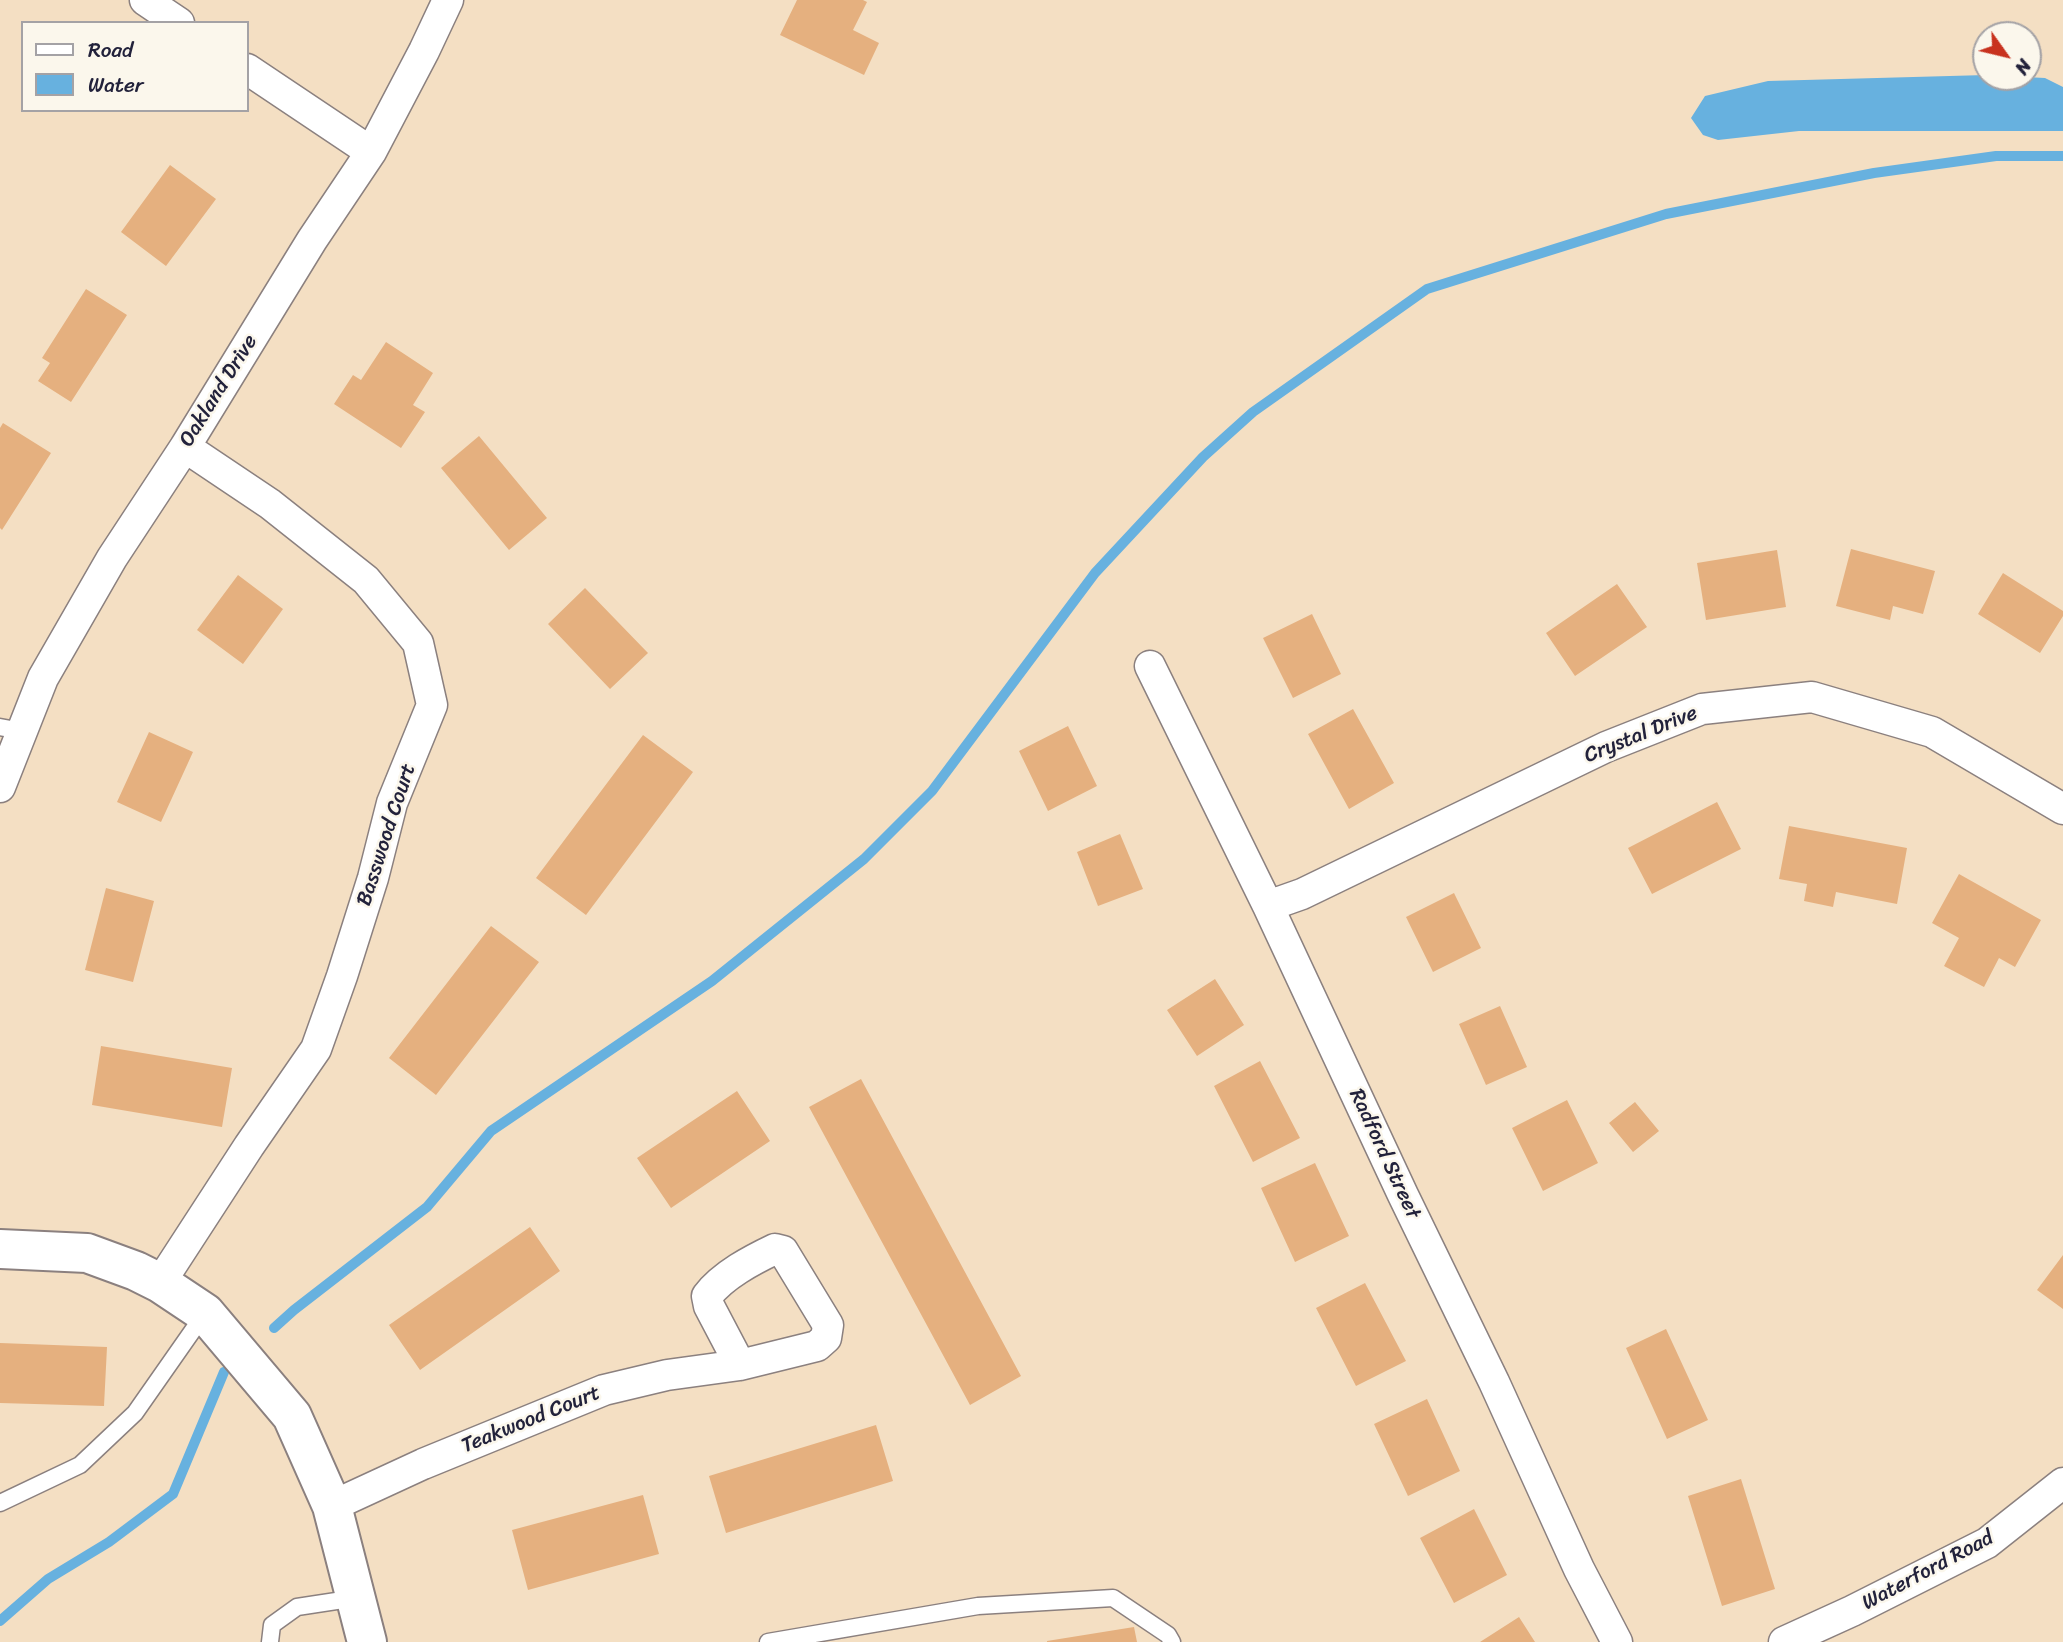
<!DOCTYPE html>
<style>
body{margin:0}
#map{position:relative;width:2063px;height:1642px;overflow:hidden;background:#f4dfc3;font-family:Sriracha,sans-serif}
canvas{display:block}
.legend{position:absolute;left:21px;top:21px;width:228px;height:91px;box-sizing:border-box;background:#fbf7ec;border:2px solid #a4a2a5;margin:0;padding:9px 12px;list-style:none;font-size:21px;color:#22223b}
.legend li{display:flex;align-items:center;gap:14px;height:35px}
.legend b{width:35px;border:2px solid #a4a2a5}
.north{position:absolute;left:1972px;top:21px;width:70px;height:70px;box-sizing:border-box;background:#fbf7ec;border:2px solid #a4a2a5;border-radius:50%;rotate:124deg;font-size:19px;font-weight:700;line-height:28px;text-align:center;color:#22223b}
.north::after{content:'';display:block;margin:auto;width:24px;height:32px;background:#c8321e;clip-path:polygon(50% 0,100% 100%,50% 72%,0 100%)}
</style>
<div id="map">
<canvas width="2063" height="1642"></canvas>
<ul class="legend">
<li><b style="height:9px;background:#fff"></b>Road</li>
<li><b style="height:19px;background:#67b1df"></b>Water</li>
</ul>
<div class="north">N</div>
</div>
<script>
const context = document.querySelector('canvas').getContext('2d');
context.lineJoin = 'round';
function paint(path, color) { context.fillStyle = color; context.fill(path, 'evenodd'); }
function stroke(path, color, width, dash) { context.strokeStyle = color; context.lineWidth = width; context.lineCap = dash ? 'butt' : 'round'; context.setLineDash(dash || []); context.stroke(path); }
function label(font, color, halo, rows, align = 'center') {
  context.font = font + ' Sriracha,sans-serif'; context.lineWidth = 5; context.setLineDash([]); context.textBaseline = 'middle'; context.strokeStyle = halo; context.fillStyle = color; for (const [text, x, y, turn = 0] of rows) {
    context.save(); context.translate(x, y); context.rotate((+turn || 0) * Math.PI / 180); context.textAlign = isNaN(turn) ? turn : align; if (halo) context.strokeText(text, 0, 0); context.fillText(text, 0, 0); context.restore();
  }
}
const water = new Path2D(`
 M1986,75L2045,78L2063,87V131H1799L1718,140L1703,135L1691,118L1705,96L1768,81Z`);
const stream = new Path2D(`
 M274,1328L294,1310L427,1207L491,1131L712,981L864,859L932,791L1095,573L1203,457L1253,412L1427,289L1666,214L1874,173L1996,156H2063
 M0,1621L48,1579L109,1542L173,1494L224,1372`);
const building = new Path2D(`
 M797,0H863L867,2L853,30L879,43L864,75L780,35Z
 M170,165L216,199L166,266L121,232Z
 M86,289L127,315L71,402L38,381L50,363L42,358Z
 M386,342L433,373L413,405L425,412L401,448L334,404L353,375L361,380Z
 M3,423L51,453L2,530L0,528V428Z
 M479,436L547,518L509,550L441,468Z
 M1851,549L1935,571L1923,614L1893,606L1890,620L1836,606Z
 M1777,550L1786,607L1706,620L1697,563Z
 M2003,573L2063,611V616L2040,653L1978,614Z
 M238,575L283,609L243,664L197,630Z
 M1617,584L1647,627L1575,676L1546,633Z
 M585,588L648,653L610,689L548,624Z
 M1312,614L1341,674L1293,698L1263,638Z
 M1353,709L1394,783L1349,809L1308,734Z
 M1068,726L1097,786L1048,811L1019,751Z
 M149,732L193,752L161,822L117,802Z
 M643,735L693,772L586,915L536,878Z
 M1717,802L1741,849L1652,894L1628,848Z
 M1789,826L1907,848L1897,904L1836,892L1833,907L1804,901L1807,884L1779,879Z
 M1120,834L1143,889L1098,906L1077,852Z
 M1959,874L2041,920L2015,967L1999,958L1984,987L1944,966L1959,938L1932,923Z
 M106,888L154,901L133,982L85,970Z
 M1454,893L1481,948L1433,972L1406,917Z
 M491,926L539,962L436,1095L389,1058Z
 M1215,979L1244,1025L1197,1056L1167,1010Z
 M1500,1006L1527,1067L1486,1085L1459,1024Z
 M101,1046L232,1068L222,1127L92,1105Z
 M1260,1061L1300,1138L1253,1162L1214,1086Z
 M861,1079L1021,1376L970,1405L809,1107Z
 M737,1091L770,1141L671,1208L637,1158Z
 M1567,1100L1598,1163L1543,1191L1512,1128Z
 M1635,1102L1659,1131L1633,1152L1609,1123Z
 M1315,1163L1349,1236L1295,1262L1261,1188Z
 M530,1227L560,1271L420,1370L389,1325Z
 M2063,1255V1309L2037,1290Z
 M1365,1283L1406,1361L1356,1386L1316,1308Z
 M1666,1329L1708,1420L1667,1439L1626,1348Z
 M0,1343L107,1347L104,1406L0,1403Z
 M1427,1399L1460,1471L1408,1496L1374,1424Z
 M876,1425L893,1481L726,1533L709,1476Z
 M1741,1479L1775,1589L1722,1606L1688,1496Z
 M643,1495L659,1554L528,1590L512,1530Z
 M1474,1509L1507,1575L1454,1603L1420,1538Z
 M1519,1617L1535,1642H1480Z
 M1134,1627L1137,1642H1047V1641Z`);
const lane = new Path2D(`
 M0,727L22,731
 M0,1503L80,1465L135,1413L205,1313
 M270,1642L272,1625L297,1607L356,1598
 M768,1642L978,1606L1113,1598L1168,1635L1172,1642`);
const street = new Path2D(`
 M145,0L179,23
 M247,69L371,152
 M1150,666L1268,906L1403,1195L1494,1382L1579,1569L1617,1642
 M0,787L43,678L112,558L185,447L312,240L371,152L424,51L448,0
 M1268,906L1302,894L1606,747L1702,709L1812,697L1932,732L2063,809
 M160,1283L249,1146L316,1049L342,976L373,878L392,803L432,705L418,643L366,580L270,504L185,447
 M332,1506L423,1464L604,1390L667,1375L740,1365L817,1346L826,1338L828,1325L783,1251L775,1249C752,1260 723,1275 707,1296L709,1306L740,1365
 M1784,1642L1852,1611L1987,1543L2063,1483`);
const secondary = new Path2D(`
 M0,1249L87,1253L136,1271L160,1283L205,1313L292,1416L332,1506L367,1642`);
const streetNames = [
 ["Oakland Drive",219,391,-58],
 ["Crystal Drive",1641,735,-22],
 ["Basswood Court",387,835,-72],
 ["Radford Street",1384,1154,65],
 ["Teakwood Court",531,1420,-22],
 ["Waterford Road",1928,1571,-28]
];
paint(water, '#67b1df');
stroke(stream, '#67b1df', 10);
paint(building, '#e5b07f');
stroke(lane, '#8b807f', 19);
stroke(street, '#8b807f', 33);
stroke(secondary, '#8b807f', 42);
stroke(lane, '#fff', 16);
stroke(street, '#fff', 30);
stroke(secondary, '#fff', 38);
label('21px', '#22223b', '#fbf7ec', streetNames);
</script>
